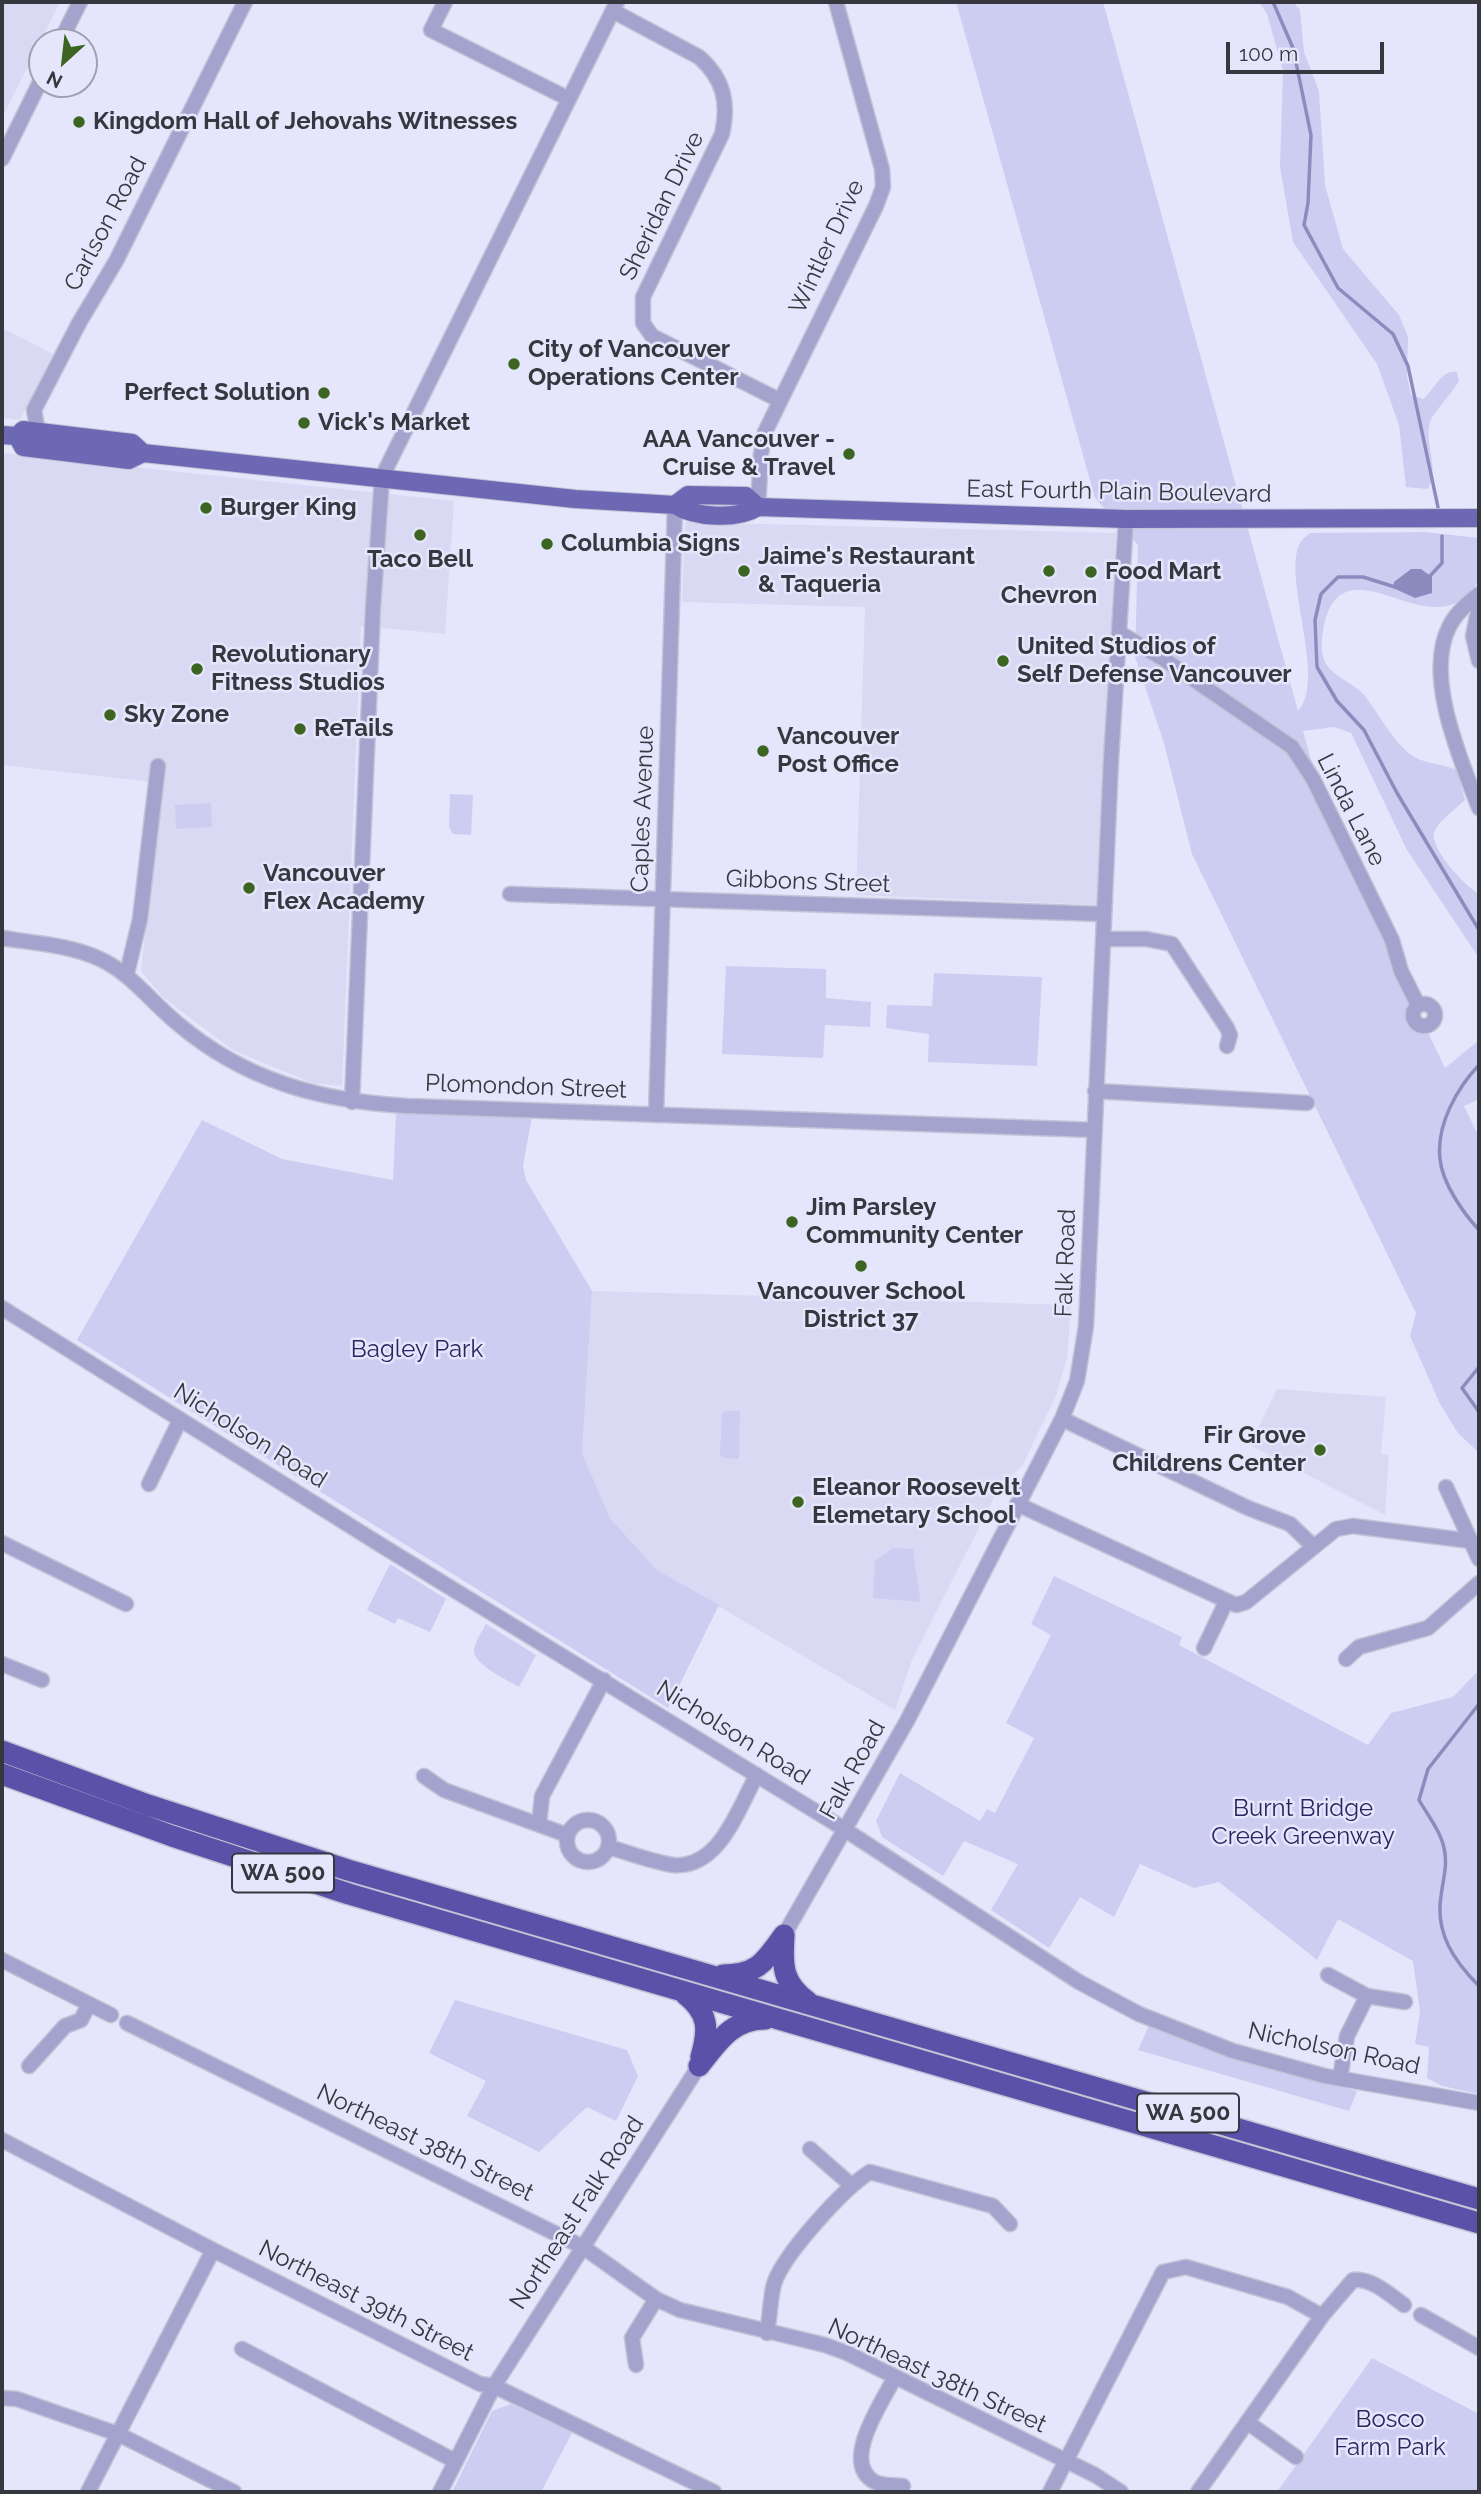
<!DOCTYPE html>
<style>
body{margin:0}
#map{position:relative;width:1481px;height:2494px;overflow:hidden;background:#e5e6fb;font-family:Raleway,sans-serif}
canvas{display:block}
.frame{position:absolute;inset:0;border:4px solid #373740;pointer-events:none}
.north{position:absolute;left:28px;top:28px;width:70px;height:70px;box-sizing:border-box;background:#e5e6fb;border:2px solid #9fa0b0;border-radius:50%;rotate:207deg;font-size:19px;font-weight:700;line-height:28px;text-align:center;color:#373740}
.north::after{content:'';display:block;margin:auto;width:24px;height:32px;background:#3b6521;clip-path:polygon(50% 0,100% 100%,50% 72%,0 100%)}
.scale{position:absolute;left:1226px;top:42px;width:158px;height:32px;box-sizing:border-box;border:4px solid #373740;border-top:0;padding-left:9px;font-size:21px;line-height:24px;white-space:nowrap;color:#373740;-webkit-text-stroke:5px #e5e6fb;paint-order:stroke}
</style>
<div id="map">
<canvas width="1481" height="2494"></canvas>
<div class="frame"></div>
<div class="north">N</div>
<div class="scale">100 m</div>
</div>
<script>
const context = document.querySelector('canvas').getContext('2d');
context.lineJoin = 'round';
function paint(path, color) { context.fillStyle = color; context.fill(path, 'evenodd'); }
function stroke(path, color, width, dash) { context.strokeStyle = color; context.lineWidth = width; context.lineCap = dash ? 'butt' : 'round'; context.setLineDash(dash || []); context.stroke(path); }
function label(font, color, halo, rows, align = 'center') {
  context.font = font + ' Raleway,sans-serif'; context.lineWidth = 5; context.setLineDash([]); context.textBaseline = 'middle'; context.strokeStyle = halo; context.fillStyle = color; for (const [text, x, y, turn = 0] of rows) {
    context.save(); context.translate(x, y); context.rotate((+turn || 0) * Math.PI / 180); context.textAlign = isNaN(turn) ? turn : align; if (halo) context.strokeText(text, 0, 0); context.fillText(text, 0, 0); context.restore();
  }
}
const built = new Path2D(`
 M2,2H60L2,118Z
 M2,328L53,354L20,420L2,418Z
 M2,453L454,501L445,634L361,626L342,1086L312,1083L233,1050L164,998L141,971L162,783L2,765Z
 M685,522L1116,533L1097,905L856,895L865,607L682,602Z
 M592,1291L1071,1305L1067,1358L1056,1396L1022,1466L1000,1486L912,1660L895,1710L657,1570L610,1518L582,1453Z
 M1277,1389L1386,1397L1381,1454L1389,1455L1385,1515L1250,1445Z`);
const green = new Path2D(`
 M956,2H1103L1298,711C1327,680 1283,581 1299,545C1301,540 1307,536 1310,533L1424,532L1479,538V580C1438,650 1364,556 1332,604C1324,616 1320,642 1323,656C1327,676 1353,681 1365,696C1378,713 1397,748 1416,758C1426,763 1445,765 1457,770L1465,800C1456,809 1437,822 1434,833C1430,849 1466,887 1479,894V958L1407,850L1351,733L1334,727L1303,731L1331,831L1445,1068L1479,1040V1099L1464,1106L1479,1137V1453L1458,1433L1440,1404L1410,1336L1416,1313L1192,854L1164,743L1135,657L1138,545L1095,498Z
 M1259,2H1293L1300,10L1304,52L1319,91L1325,185L1343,249L1399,315L1408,337L1407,376L1411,395L1423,399C1435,390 1440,370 1457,372L1459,381C1453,392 1432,414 1430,422C1424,444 1440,469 1428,489L1406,487L1399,425L1377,364L1293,242L1280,167L1283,70L1267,14Z
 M450,794L473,795L471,835L453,834L449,827Z
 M211,803L212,827L176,829L175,805Z
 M726,966L826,969V998L871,1002L870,1027L825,1025L823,1058L722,1054Z
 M934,973L1042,977L1037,1066L928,1062L929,1034L886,1028L887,1005L932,1006Z
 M396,1114L532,1116L523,1166L526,1180L592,1291L582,1453L610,1518L657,1570L719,1605L668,1708L77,1340L202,1120L282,1159L393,1180Z
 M725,1411H740L739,1459L723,1458L720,1454L722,1415Z
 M893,1548L914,1549C913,1568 920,1583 920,1602L873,1598L875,1561Z
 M390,1564L446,1599L430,1632L398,1618L395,1624L367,1610Z
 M1054,1576L1182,1637L1179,1645L1368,1745L1391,1713L1453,1697L1479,1670V2094L1442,2086L1427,2078L1429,2047L1415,2044L1420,2012L1413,1961L1338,1919L1317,1960L1219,1882L1194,1888L1140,1864L1114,1917L1080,1897L1049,1948L991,1910L1018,1864L964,1841L943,1876L882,1837L876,1821L900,1773L980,1821L987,1809L995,1813L1034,1738L1006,1723L1051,1635L1031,1624Z
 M486,1624L536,1655L519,1687C509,1681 472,1664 474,1650C475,1641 482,1632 486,1624Z
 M455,2000L627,2050L638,2076L616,2121L587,2107L539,2152L467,2116L486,2081L429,2053Z
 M1149,2026C1217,2055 1286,2073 1357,2091L1349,2111L1138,2050Z
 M1372,2358L1479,2414V2492H1277Z
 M511,2404L572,2433L541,2492H452L492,2411Z`);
const water = new Path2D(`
 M1411,569H1421L1432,577V593L1415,598L1393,588L1394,582Z`);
const stream = new Path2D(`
 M1273,2L1293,48L1311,135L1308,203L1304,225L1338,288L1393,334L1408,366L1439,512
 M1429,577L1442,563V536
 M1395,587L1363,577H1338L1321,594L1315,620L1317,667L1337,701L1364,730L1397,793L1479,930
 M1479,1065C1457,1088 1436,1125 1440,1159C1442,1183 1464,1214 1479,1230
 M1479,1367L1462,1388L1479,1412
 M1479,1704L1428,1769L1419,1800C1427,1814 1441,1832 1444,1848C1448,1864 1443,1880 1441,1896C1435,1933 1454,1961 1479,1986`);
const minor = new Path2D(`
 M445,2L431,30L569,99
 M613,11L699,57C724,79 729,103 722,134L643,297V323L652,336L779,400
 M60,42L80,2
 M2,159L42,78
 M38,432L34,410L79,323L116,261L245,2
 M758,507L761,454L765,432L876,206L883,187L882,169L836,2
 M1479,594C1468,603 1457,612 1450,625C1423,675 1461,760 1479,808
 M1479,606L1473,636L1479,661
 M1120,633L1165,660L1292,747L1313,779L1392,940L1401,971L1418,1005
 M510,894L1104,914
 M2,938C33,943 71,945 100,959C132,974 150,1001 177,1023C245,1081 321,1101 407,1106L1095,1130
 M1105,939H1146L1172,944L1227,1028L1230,1035L1227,1046
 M127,973L140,919L158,766
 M1413 1015a11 11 0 1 1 22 0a11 11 0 1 1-22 0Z
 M1095,1091L1307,1103
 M352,1102L373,608L382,477L617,2
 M656,1115L675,505
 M2,1308L384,1547L833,1822L1079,1982L1139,2014L1233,2051L1325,2076L1479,2103
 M1062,1419L1248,1508L1290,1524L1314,1547
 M149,1484L180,1420
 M1446,1487L1479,1559
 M1017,1504L1236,1605L1246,1602L1336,1529L1353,1526L1471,1541
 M2,1543L126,1604
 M1204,1648L1226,1602
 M1346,1659L1359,1647L1428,1628L1479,1583
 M2,1664L42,1680
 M424,1776L444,1790L567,1835
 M567 1841a21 21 0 1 1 42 0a21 21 0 1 1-42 0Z
 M539,1824L542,1796L604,1680
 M609,1847C629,1853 652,1862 673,1865C720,1869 738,1808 757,1775
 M784,1935L907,1721L1062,1419L1077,1381L1086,1326L1111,760L1126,519
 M2,1960L111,2015
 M1328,1975L1367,1996L1405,2002
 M127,2023L583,2247L656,2299L680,2310L825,2345L847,2353L1095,2475L1121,2492
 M29,2066L65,2026L81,2020L89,2004
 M1340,2078L1347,2036L1367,1996
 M2,2140L213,2250L480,2384L494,2386L714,2492
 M810,2149L850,2184
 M1421,2315L1479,2348
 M767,2333C770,2317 770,2299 774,2284C783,2255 844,2188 870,2172L993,2206L1010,2224
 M242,2349L455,2461
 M636,2365L632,2338L656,2299
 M895,2377C883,2401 839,2463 875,2482C883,2486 894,2485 903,2486
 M2,2398L17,2399L118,2434L234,2492
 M1247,2422L1296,2457
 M88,2492L213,2250
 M440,2492L494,2386L699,2066
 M1050,2492L1163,2272L1186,2267L1288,2297L1322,2316
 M1198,2492L1322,2316L1353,2280C1372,2278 1390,2295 1404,2305`);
const major = new Path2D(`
 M2,435L17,436L23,430L132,443L143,453L575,499L675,505C696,518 737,520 758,507L1126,519L1479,518
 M17,436L23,447L129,460L143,453
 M675,505L688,495L746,496L758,507`);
const highway = new Path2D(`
 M2,1751L148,1805L348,1870L1479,2199
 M2,1774L172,1836L349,1894L1479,2223
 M784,1936C782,1966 782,1983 808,2002
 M723,1975C758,1975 765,1961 784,1935
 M685,1994C709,2013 709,2029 701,2057
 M699,2066C718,2042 732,2019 765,2019`);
const markers = [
 [79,122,7,"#3b6521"],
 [514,364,7,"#3b6521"],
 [324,393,7,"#3b6521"],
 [304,423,7,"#3b6521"],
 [849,454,7,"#3b6521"],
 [206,508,7,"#3b6521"],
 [420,535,7,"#3b6521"],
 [547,544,7,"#3b6521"],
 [744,571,7,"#3b6521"],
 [1049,571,7,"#3b6521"],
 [1091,572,7,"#3b6521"],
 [1003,661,7,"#3b6521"],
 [197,669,7,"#3b6521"],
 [110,715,7,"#3b6521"],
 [300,729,7,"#3b6521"],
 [763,751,7,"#3b6521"],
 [249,888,7,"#3b6521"],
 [792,1222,7,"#3b6521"],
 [861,1266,7,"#3b6521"],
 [1320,1450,7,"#3b6521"],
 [798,1502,7,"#3b6521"]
];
const shields = [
 [283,1873,102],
 [1188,2113,102]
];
const shieldNames = [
 ["WA 500",283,1873],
 ["WA 500",1188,2113]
];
const poiNames = [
 ["Kingdom Hall of Jehovahs Witnesses",93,122],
 ["City of Vancouver",528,350],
 ["Operations Center",528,378],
 ["Perfect Solution",310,393,"right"],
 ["Vick's Market",318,423],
 ["AAA Vancouver -",835,440,"right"],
 ["Cruise & Travel",835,468,"right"],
 ["Burger King",220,508],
 ["Columbia Signs",561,544],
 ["Jaime's Restaurant",758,557],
 ["& Taqueria",758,585],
 ["Taco Bell",420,560,"center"],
 ["Food Mart",1105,572],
 ["Chevron",1049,596,"center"],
 ["United Studios of",1017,647],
 ["Self Defense Vancouver",1017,675],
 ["Revolutionary",211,655],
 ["Fitness Studios",211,683],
 ["Sky Zone",124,715],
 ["ReTails",314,729],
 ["Vancouver",777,737],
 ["Post Office",777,765],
 ["Vancouver",263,874],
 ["Flex Academy",263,902],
 ["Jim Parsley",806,1208],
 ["Community Center",806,1236],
 ["Vancouver School",861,1292,"center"],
 ["District 37",861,1320,"center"],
 ["Fir Grove",1306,1436,"right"],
 ["Childrens Center",1306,1464,"right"],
 ["Eleanor Roosevelt",812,1488],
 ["Elemetary School",812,1516]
];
const streetNames = [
 ["Sheridan Drive",662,206,-64],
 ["Carlson Road",106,224,-62],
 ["Wintler Drive",827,247,-65],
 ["East Fourth Plain Boulevard",1119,492,1],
 ["Caples Avenue",643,809,-88],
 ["Linda Lane",1351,810,63],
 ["Gibbons Street",808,882,2],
 ["Plomondon Street",526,1087,2],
 ["Falk Road",1066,1263,-88],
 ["Nicholson Road",250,1436,32],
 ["Nicholson Road",733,1733,32],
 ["Falk Road",853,1770,-61],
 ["Nicholson Road",1334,2049,12],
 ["Northeast 38th Street",425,2143,26],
 ["Northeast Falk Road",577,2213,-57],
 ["Northeast 39th Street",366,2301,27],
 ["Northeast 38th Street",937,2376,25]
];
const parkNames = [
 ["Bagley Park",417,1350],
 ["Burnt Bridge",1303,1809],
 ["Creek Greenway",1303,1837],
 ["Bosco",1390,2420],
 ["Farm Park",1390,2448]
];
paint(built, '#d9d9f4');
paint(green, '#cdcdf1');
paint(water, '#8c8bbe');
stroke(stream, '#8c8bbe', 3.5);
stroke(minor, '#c2c3d6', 17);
stroke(major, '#c2c3d6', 20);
stroke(highway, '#c2c3d6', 24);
stroke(minor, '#a4a3ce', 14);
stroke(major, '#6d68b4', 18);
stroke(highway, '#5b51a9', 21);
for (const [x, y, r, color] of markers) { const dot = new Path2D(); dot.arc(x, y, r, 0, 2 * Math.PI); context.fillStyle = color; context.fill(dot); stroke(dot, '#e5e6fb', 2.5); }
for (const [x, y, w] of shields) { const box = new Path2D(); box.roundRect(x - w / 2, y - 19.5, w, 39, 5); context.fillStyle = '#e5e6fb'; context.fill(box); stroke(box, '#373740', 2); }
label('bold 23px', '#373740', null, shieldNames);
label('bold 24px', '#373740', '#e5e6fb', poiNames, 'left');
label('24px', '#373740', '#e5e6fb', streetNames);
label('24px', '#2c2361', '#e5e6fb', parkNames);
</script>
